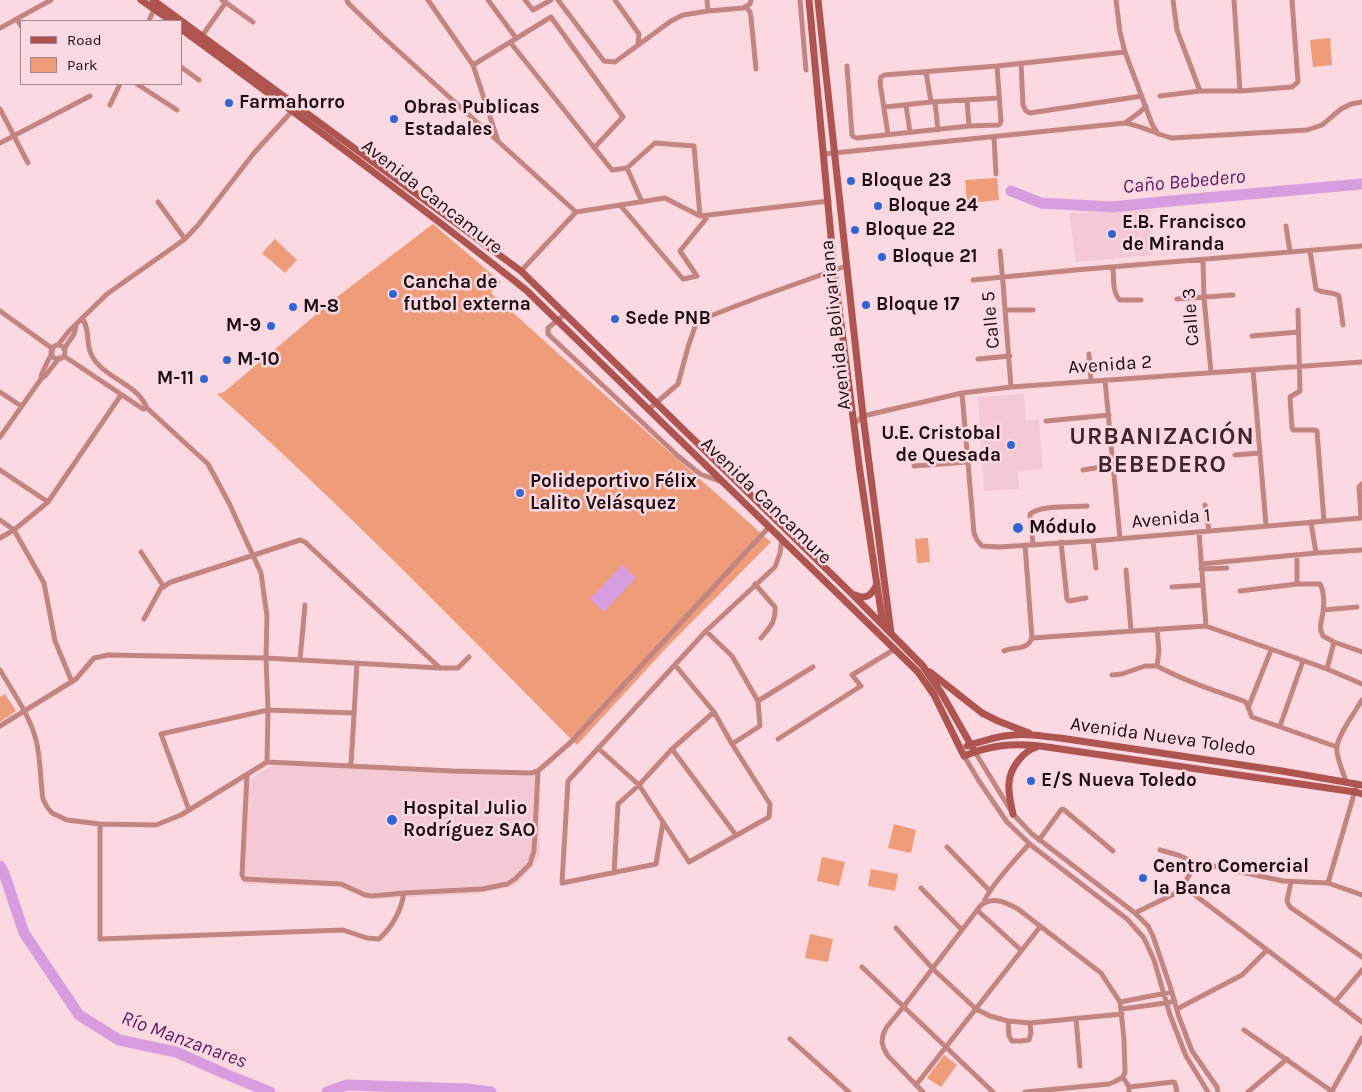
<!DOCTYPE html>
<meta charset="utf-8">
<style>
body{margin:0}
#map{position:relative;width:1362px;height:1092px;overflow:hidden;background:#fcd8e0;font-family:Karla,sans-serif}
canvas{display:block}
.legend{position:absolute;left:20px;top:20px;width:162px;height:65px;box-sizing:border-box;background:#fcd8e0;border:1px solid #a2888e;margin:0;padding:6px 9px;list-style:none;font-size:15px;color:#1c1013}
.legend li{display:flex;align-items:center;gap:10px;height:25px}
.legend b{width:25px;border:1px solid #a2888e}
</style>
<div id="map">
<canvas width="1362" height="1092"></canvas>
<ul class="legend">
<li><b style="height:6px;background:#ae5552"></b>Road</li>
<li><b style="height:14px;background:#ee9c7a"></b>Park</li>
</ul>
</div>
<script>
const context = document.querySelector('canvas').getContext('2d');
context.lineJoin = 'round';
function paint(path, color) { context.fillStyle = color; context.fill(path, 'evenodd'); }
function stroke(path, color, width, dash) { context.strokeStyle = color; context.lineWidth = width; context.lineCap = dash ? 'butt' : 'round'; context.setLineDash(dash || []); context.stroke(path); }
function label(font, color, halo, rows, align = 'center') {
  context.font = font + ' Karla,sans-serif'; context.lineWidth = 5; context.setLineDash([]); context.textBaseline = 'middle'; context.strokeStyle = halo; context.fillStyle = color; for (const [text, x, y, turn = 0] of rows) {
    context.save(); context.translate(x, y); context.rotate((+turn || 0) * Math.PI / 180); context.textAlign = isNaN(turn) ? turn : align; if (halo) context.strokeText(text, 0, 0); context.fillText(text, 0, 0); context.restore();
  }
}
const built = new Path2D(`
 M1151,210L1153,255L1076,262L1069,213Z
 M1024,394L1026,420H1039L1043,469L1018,471L1019,489L984,491L978,397Z
 M273,765L539,775L540,857L516,886L475,894L374,899L345,887L243,884L246,782Z`);
const green = new Path2D(`
 M1330,38L1332,65L1313,67L1310,40Z
 M997,178L999,200L967,203L965,180Z
 M433,224L501,282L491,293L570,364L771,542L668,646L577,745C459,626 342,505 217,394L224,392L337,297Z
 M275,239L297,260L285,273L262,253Z
 M928,538L930,562L917,563L915,539Z
 M5,694L16,711L0,722V697Z
 M894,824L916,830L911,853L888,848Z
 M822,857L845,862L839,886L817,881Z
 M871,869L898,874L895,891L868,886Z
 M810,934L833,939L828,962L805,958Z
 M944,1055L957,1065L941,1087L927,1078Z`);
const water = new Path2D(`
 M622,565L636,578L604,612L590,599Z`);
const river = new Path2D(`
 M1011,191L1041,203L1112,207L1171,201L1362,184
 M0,866L4,873L24,933L79,1015L119,1040L176,1052L228,1075L270,1092
 M327,1092L347,1085L467,1089L491,1092`);
const street = new Path2D(`
 M222,0L253,22
 M347,0L348,3L383,37L576,212
 M428,0L473,65L498,141
 M488,0L516,38
 M525,0L533,10L551,0
 M558,0L604,61L615,62L671,21L683,15L708,11L743,8L750,4L751,0
 M615,0L639,34L638,45
 M707,0L708,11
 M800,0L806,70
 M1116,0L1120,32L1125,52L1152,124L1158,134
 M1173,0L1177,30L1200,91
 M1234,0L1240,91
 M746,7L750,12L751,17L756,69
 M17,19L21,26
 M149,21L154,9
 M0,28L51,0
 M202,36L226,2
 M510,42L612,170L627,168L655,143L694,146L700,216
 M1021,63L1023,105L1026,111L1030,113L1142,96
 M473,65L551,17L623,117L594,148
 M847,66L852,135L854,137L857,138L969,126L998,125L1000,124L1001,121L997,66
 M181,67L199,80
 M926,72L931,102
 M137,84L177,110
 M1160,96L1200,91H1240L1292,87L1298,82L1292,0
 M967,100L969,126
 M935,102L938,130
 M110,105L120,84
 M906,105L910,132
 M885,107L931,102L999,98
 M0,109L28,163
 M1125,123L1140,112L1146,106
 M888,134L880,83L881,77L884,75L997,66L1125,52
 M994,137L996,174
 M0,143L90,96
 M824,154L1125,123C1142,126 1156,134 1172,138L1307,130L1322,125L1341,109L1351,104L1362,102
 M627,168L642,202
 M158,202L185,239
 M620,205L683,279L697,276L680,251L709,215
 M1286,226L1290,252
 M1000,251L1003,283L1011,387
 M1310,251L1316,289C1323,294 1333,291 1339,296L1343,325
 M1203,260L1204,298L1211,372
 M1113,267C1114,277 1112,293 1120,300H1141
 M521,271L576,212L665,198L700,216L829,201
 M973,280L1075,270L1362,246
 M1177,299L1233,295
 M1005,310H1033
 M1298,310L1300,391L1290,397L1292,428L1293,430H1315L1317,431L1324,521
 M0,311L53,349
 M565,314L548,328V334L678,456L700,474L722,482
 M82,318C92,332 83,346 96,362C110,380 137,384 147,408L208,464L229,503L261,573L267,616L266,658L268,710L267,762
 M1252,336L1299,332
 M58,345L69,331L107,294L185,239L199,224L254,153L293,110
 M51 352a7 7 0 1 1 14 0a7 7 0 1 1-14 0Z
 M64,349L74,334L76,326
 M1089,354L1091,381
 M64,356L143,409L147,408
 M978,359L1010,356
 M1253,370L1266,525
 M41,379L42,373L52,353
 M1105,380L1120,538
 M0,392L21,406
 M962,393L974,533L977,540L982,546L999,547L1093,541L1362,518
 M648,410L678,384L688,347L697,321L762,296L846,266
 M1046,421L1109,415
 M854,424L863,416L962,393L1011,387L1362,362
 M0,437L41,379L46,375L59,358
 M1235,455L1260,453
 M914,466L968,462
 M0,470L48,502
 M1083,470L1113,465
 M1205,505L1209,531
 M1361,518L1359,487L1362,484
 M0,520L14,530L44,583L55,641L72,682
 M1199,532L1206,626
 M0,538L14,530L48,502L121,395
 M1093,541L1096,568
 M1061,542L1067,599L1069,601L1086,598
 M1033,544L1030,514C1040,505 1072,507 1087,506
 M141,552L164,587
 M1316,553L1362,550
 M1297,556V584
 M1201,564L1316,553L1311,522
 M1201,569L1227,568
 M1126,570L1131,630
 M755,584L775,607C776,622 770,627 761,638
 M1172,587L1203,585
 M1240,591L1297,584H1320C1324,591 1324,604 1323,612C1322,621 1318,627 1323,636L1334,642L1362,652
 M1323,610L1357,607
 M144,619L161,588L171,582L300,540L305,542L440,668
 M1157,629L1159,651L1157,666C1185,681 1215,691 1244,701C1249,704 1249,712 1252,717L1337,747
 M706,631L732,656L758,701L760,726L732,744
 M1032,638L1206,626L1327,669L1362,684
 M1004,651C1014,646 1027,651 1032,638L1025,545
 M300,660L305,605
 M1327,669L1334,642
 M0,670C13,692 30,716 36,740C41,759 40,780 43,799L47,807L52,813L67,820L100,824L156,825L181,815L267,762L453,771L531,773L538,771L571,742L769,527
 M1112,675L1122,674L1145,666H1157
 M758,701L813,667
 M1248,708L1271,650
 M0,726L76,679L94,658L108,655L266,658L440,668H458L469,657
 M1280,726L1303,661
 M778,739L861,686L852,675L895,649
 M598,748L639,785L689,862L769,817L770,804L732,744L714,712L675,665
 M672,749L736,835
 M975,752L1013,814L1032,834L1135,913L1148,926L1153,936L1170,986L1179,1017L1192,1051L1217,1087L1218,1092
 M964,756L979,781L1007,822L1032,846L1127,919L1144,938L1154,960L1170,1015L1186,1056L1208,1092
 M351,765L357,664
 M247,775L242,875L244,879L341,884L365,895L372,896L404,893L482,889L507,884L515,879L530,864L532,857L534,851L538,771
 M1346,781C1343,772 1335,755 1337,746C1339,733 1355,712 1362,700
 M189,810L161,734L268,710L354,713
 M663,822L656,864L562,883L568,781L706,631L775,567L780,553L782,539
 M100,824V939L343,930L367,938L379,939C393,926 401,911 404,893
 M1039,840L1061,810L1063,809L1113,851
 M947,847L990,891
 M1160,850L1178,855L1196,863
 M614,873L618,804L639,785L672,749L714,712
 M1291,882L1287,901L1290,907L1362,957
 M1328,883L1357,784
 M1183,886L1362,1022
 M921,888L962,930
 M984,903C985,892 1020,854 1029,844
 M977,910L1021,950
 M1135,913L1174,894L1183,886L1196,863L1204,864L1283,881L1328,883L1362,895
 M896,928L933,969L976,1009L990,1016L1008,1021L1030,1023L1122,1014
 M862,967L993,1092
 M1120,1002L1172,992
 M1335,1002L1362,970
 M1122,1009L1166,1003L1175,1001
 M1177,1009L1242,975L1267,950
 M1076,1018L1080,1066
 M1008,1021L1009,1036L1012,1041H1020L1029,1040L1031,1033L1030,1023
 M1244,1030L1333,1092
 M790,1039L849,1092
 M1123,1077L1129,1087V1092
 M916,1085L1040,927
 M1129,1087L1173,1082L1175,1083L1177,1092
 M1332,1091L1362,1038
 M923,1092L888,1056L884,1049L882,1042L883,1035L886,1028L904,1006L981,905C994,896 1005,902 1018,909L1101,973L1120,1002L1124,1039L1125,1072L1123,1077L1116,1081L1109,1084L1025,1092
 M1248,1092L1287,1059`);
const secondary = new Path2D(`
 M141,0L171,21
 M153,0L521,271L852,594L923,666L942,694L975,752
 M809,0L834,269L860,472L883,625
 M818,0L863,416L891,633
 M181,29C297,114 413,200 526,290L918,672L934,695L964,756C991,745 1011,743 1040,746L1355,792L1362,794
 M855,595C866,600 872,595 877,584
 M930,672L982,713L998,721L1029,733
 M967,746C982,741 998,736 1013,735C1029,733 1045,737 1060,738L1282,771L1362,785
 M1013,814C1011,804 1008,793 1009,783C1010,768 1023,751 1037,747`);
const markers = [
 [229,103,5,"#3066d4"],
 [394,119,5,"#3066d4"],
 [851,181,5,"#3066d4"],
 [878,206,5,"#3066d4"],
 [855,230,5,"#3066d4"],
 [1112,234,5,"#3066d4"],
 [882,257,5,"#3066d4"],
 [393,294,5,"#3066d4"],
 [866,305,5,"#3066d4"],
 [293,307,5,"#3066d4"],
 [615,319,5,"#3066d4"],
 [271,326,5,"#3066d4"],
 [227,360,5,"#3066d4"],
 [204,379,5,"#3066d4"],
 [1011,445,5,"#3066d4"],
 [520,493,5,"#3066d4"],
 [1018,528,6,"#3066d4"],
 [1031,781,5,"#3066d4"],
 [392,820,6,"#3066d4"],
 [1143,878,5,"#3066d4"]
];
const poiNames = [
 ["Farmahorro",239,103],
 ["Obras Publicas",404,108],
 ["Estadales",404,130],
 ["Bloque 23",861,181],
 ["Bloque 24",888,206],
 ["E.B. Francisco",1122,223],
 ["de Miranda",1122,245],
 ["Bloque 22",865,230],
 ["Bloque 21",892,257],
 ["Cancha de",403,283],
 ["futbol externa",403,305],
 ["Bloque 17",876,305],
 ["M-8",303,307],
 ["Sede PNB",625,319],
 ["M-9",261,326,"right"],
 ["M-10",237,360],
 ["M-11",194,379,"right"],
 ["U.E. Cristobal",1001,434,"right"],
 ["de Quesada",1001,456,"right"],
 ["Polideportivo Félix",530,482],
 ["Lalito Velásquez",530,504],
 ["Módulo",1029,528],
 ["E/S Nueva Toledo",1041,781],
 ["Hospital Julio",403,809],
 ["Rodríguez SAO",403,831],
 ["Centro Comercial",1153,867],
 ["la Banca",1153,889]
];
const streetNames = [
 ["Avenida Cancamure",432,197,38],
 ["Calle 3",1191,317,-94],
 ["Calle 5",991,320,-95],
 ["Avenida Bolivariana",836,325,-96],
 ["Avenida 2",1110,365,-4],
 ["Avenida Cancamure",766,501,44],
 ["Avenida 1",1171,519,-5],
 ["Avenida Nueva Toledo",1163,737,8]
];
const waterNames = [
 ["Caño Bebedero",1184,182,-5],
 ["Río Manzanares",184,1040,20]
];
const districtNames = [
 ["URBANIZACIÓN",1162,437],
 ["BEBEDERO",1162,465]
];
paint(built, '#f5c9d3');
paint(green, '#ee9c7a');
paint(water, '#d89ddf');
stroke(river, '#d89ddf', 11);
stroke(street, '#c38581', 5);
stroke(secondary, '#ae5552', 7);
for (const [x, y, r, color] of markers) { const dot = new Path2D(); dot.arc(x, y, r, 0, 2 * Math.PI); context.fillStyle = color; context.fill(dot); stroke(dot, '#fcd8e0', 2); }
label('bold 19px', '#1c1013', '#fcd8e0', poiNames, 'left');
label('19px', '#1c1013', '#fcd8e0', streetNames);
label('italic 20px', '#5e1967', '#fcd8e0', waterNames);
context.letterSpacing = '1px';
label('bold 24px', '#3f252c', '#fcd8e0', districtNames);
context.letterSpacing = '0px';
</script>
